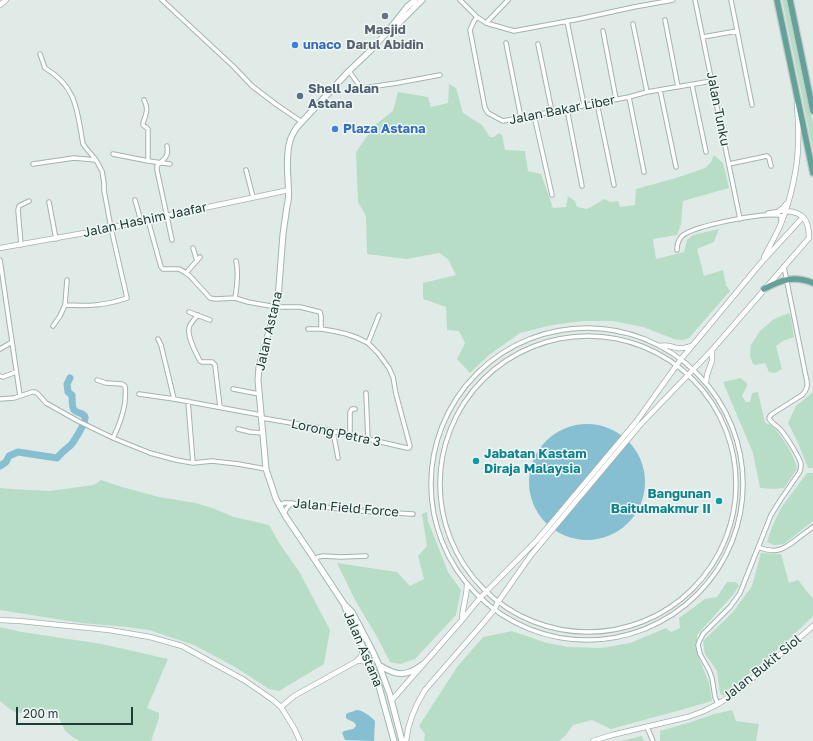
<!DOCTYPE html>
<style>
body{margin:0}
#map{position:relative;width:813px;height:741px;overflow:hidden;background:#e0ebe7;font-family:"Golos Text",sans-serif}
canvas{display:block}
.scale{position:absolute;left:16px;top:707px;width:117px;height:18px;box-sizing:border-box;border:2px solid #203c37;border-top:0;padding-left:5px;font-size:12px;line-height:14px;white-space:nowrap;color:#203c37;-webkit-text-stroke:3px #f0f8f5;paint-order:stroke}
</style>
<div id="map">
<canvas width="813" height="741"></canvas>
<div class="scale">200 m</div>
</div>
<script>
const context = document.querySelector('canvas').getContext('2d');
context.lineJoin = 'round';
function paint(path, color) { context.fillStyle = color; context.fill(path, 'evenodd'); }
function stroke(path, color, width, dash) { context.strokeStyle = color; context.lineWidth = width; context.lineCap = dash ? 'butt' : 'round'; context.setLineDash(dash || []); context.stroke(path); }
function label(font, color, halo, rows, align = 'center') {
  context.font = font + ' "Golos Text",sans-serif'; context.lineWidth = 3; context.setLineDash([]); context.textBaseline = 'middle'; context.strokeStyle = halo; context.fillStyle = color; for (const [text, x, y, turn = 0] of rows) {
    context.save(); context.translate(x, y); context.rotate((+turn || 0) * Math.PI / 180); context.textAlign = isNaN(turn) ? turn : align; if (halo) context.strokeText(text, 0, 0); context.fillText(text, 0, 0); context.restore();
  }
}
const green = new Path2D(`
 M782,0H787L813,123V150Z
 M449,84L456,88L463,113L482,125L490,137H494L499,133L502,135L505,150L525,151L528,171L541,174L553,208L566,207L568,196L575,201L577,207L587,209L596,204L604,199L611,202L618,201L620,207L635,205L636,189L676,178L705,168L711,162L714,155L723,163L729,188L683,201L681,224L677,235L653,239L656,259L684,252L687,240L693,235L719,229L714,242L697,249L704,276L723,270L726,285L730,291L689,338L683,340L674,339L643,327L613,321H583L552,325L520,333L489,355L470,373L457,359L465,343L459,331L447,330L446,307L423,299V283L456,275L448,259L439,253L406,259L367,254L366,216L358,202L356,152L375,125L393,111L398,92L428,97L431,107L448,103Z
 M789,313L791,318L794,337L783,341L776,346L782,369L775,373L769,372L765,363L756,365L753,364L750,356L751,345L760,331L774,319Z
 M740,378L747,383V386L742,396L746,402H750L752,393L758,392L765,423C766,423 770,425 771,425C780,433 796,457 797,469L784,488L774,489L760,488L753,453L723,382Z
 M813,392V468H808L798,443L788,423L796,406Z
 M807,473H813V521L784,544L774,545L767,542L772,527L781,508Z
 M101,480L122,487L159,497L196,503L212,508L234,517L269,525L278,541L300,573L330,630L324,664L279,691L269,689L235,667L194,645L149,630L128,627L81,623L0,610V488L12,489L49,491L94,485Z
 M427,512L428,521L448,572L461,590L456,615L415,659L400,664L390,662L376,635L355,600L337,563L397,572L410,586L424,579L418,556L427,546L422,514Z
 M761,553L781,554L789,583L798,580L813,599V616L783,645L723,696L720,693L717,671L705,654L703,641L733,612L752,586Z
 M727,582H736L739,586L732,596L697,635L699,658L709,683L712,701L684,709L611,729L592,720L573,725L566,735L559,741H424L425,734L419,726L457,667L483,637L512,631L547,643L568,647L601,648L630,643L666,628L671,632L680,628L679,618L705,599L717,597Z
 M0,627L22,632L102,644L168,659L147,708L159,713V718L151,741H80C74,738 69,735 65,730C61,724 60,715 53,712C43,706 27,716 15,712C10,710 5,705 0,701Z
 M732,710L736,721L759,724L756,741H660V731L688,723L714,714Z
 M642,736L644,741H621Z`);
const water = new Path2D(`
 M529 482a58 58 0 1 1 116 0a58 58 0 1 1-116 0Z
 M356,710C363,710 370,716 375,721L374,741L345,740L342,733L344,731L353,729L356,726C355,720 350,722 346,718V714C349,712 353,712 356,710Z`);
const river = new Path2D(`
 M0,466L6,462L9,456L18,452L57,458C61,453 66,449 71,445C74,441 87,421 85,417C83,412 77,414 74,410C72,407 72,399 72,395L68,392L67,384L70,378`);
const minor = new Path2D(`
 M162,0L234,67L252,86L277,105L302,122
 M460,0L477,17L486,23L514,31L579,19L634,7L673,0
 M695,0L740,219
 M731,0L752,105
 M477,17L474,21L470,30L485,108L488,113L503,121L629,97L647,92L712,81
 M665,20L678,87
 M567,21L584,105
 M486,23L508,0
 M633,24L647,92
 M603,31L616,99
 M703,37L737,31
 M506,43L521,118
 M538,44L552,112
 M40,54L45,68C77,87 77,110 83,144L86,148L96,160L102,171L104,183V190L111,228L127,298C104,306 89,306 65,305
 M349,71L359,85L363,88L397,83L440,75
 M692,85L706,152
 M660,90L676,167
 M629,97L644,172
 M144,100C149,109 146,114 143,123V125L147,128L148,129V161
 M597,103L614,185
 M567,109L582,186
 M534,115L552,195
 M167,146C169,158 164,158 157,166V170L172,240
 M113,154L148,161L170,164
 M33,164L74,158L96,160
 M729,164L767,156L769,158L771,166
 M246,170L253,197
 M135,200L141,221
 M49,202L56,239
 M768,213L782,211
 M148,220L161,267L163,269H179L186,273L190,276L210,298L215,299L235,298L248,302L276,307H300L320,312L321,316V329C340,332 352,334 368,343L379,315
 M21,245L18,210L19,206L29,201
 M193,248L197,261
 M677,250C677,245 678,240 682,236C695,225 762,213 779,215L781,216V222
 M0,260L20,396
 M186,273L200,257
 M235,298C237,286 239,273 236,261
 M189,312L210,320
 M198,315C195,318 192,322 190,325C185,334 196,353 200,361L202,362H212L215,365L220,407
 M53,326L60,316L65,305L67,280
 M431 484a156 156 0 1 1 312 0a156 156 0 1 1-312 0Z
 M308,329H321
 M440 484a148 148 0 1 1 296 0a148 148 0 1 1-296 0Z
 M158,339L161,345L174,399
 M0,349L12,342
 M0,376L3,377L16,372
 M97,380L106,383L122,384L125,386C126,391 125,396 125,402C123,415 119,426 113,438
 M233,389L259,394
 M366,393L368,439
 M139,394L174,399L261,415
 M0,399L14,398L32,392H35L38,394L46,403L78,421L113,438L150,453L176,460L193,463L212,461L238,464L266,469
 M188,401L193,463
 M262,418L315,427L407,448H409L410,446L396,394L393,377L389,368L378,353L368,343
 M238,429L250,432L263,433
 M333,431L338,458
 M350,435V412L352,409H355
 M279,506L284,503H289L358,511L413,514
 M284,513L287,508L292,503
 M758,547C776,554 783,550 797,539C802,535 808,531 813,527
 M315,560L318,557L323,556L341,557L366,556
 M718,704L715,697L712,678L709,670L700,654L698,645L699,642L703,634L730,607L740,593L771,515L781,499L799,473C801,470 801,468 801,464C799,456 786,436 780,429C776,425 771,423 769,418L770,416L772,414L802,395C808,389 808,384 806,377L784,267
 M647,727L653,741`);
const tertiary = new Path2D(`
 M0,5L6,0
 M779,211L783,208L786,204
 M0,248L90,232L289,190
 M764,257C770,245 777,234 782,221C790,201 798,167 798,145C799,132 798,119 797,105
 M660,346C667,344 671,347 677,348C682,349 687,347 692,346
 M706,382L707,375L712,361V350
 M0,620L20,621L109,630L150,637L182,646L244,680L273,700L281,707L294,728L300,741
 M462,620C462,608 467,597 467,584
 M357,661L362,655L363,647
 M392,700L462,620L480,598L537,540L636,422L681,359L692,346L760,264L803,217
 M281,707L294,696L357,661H362L371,663
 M406,741C408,722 415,706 425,690L484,622L494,610L498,602L531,555L640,425L712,350L809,238C809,221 804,212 786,211
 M593,741L612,735L688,717L704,711L718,704L732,695L745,685L813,626`);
const secondary = new Path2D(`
 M392,27L399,23L422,0
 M345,607L377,679L394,741
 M379,665C396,676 406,677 422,665
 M402,741L390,695L379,665L372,650L352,612L344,604L315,560L286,517L276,499L266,469L258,380L259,367L278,299L283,234L287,206C290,197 288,188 288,179C287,169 287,150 290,141C291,136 294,132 297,127L349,71L370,51L388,31L407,7L415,0`);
const primary = new Path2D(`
 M777,0L813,173
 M790,0L813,111
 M764,289C781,280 794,275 813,283`);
const markers = [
 [385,16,4,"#6b7280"],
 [295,45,4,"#3f7fe0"],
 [300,96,4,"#5c6f8a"],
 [335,129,4,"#3f7fe0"],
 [476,461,4,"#0f9aa8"],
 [719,501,4,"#0f9aa8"]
];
const worshipNames = [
 ["Masjid",385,30],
 ["Darul Abidin",385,45]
];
const shopNames = [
 ["unaco",303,45],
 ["Plaza Astana",343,129]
];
const serviceNames = [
 ["Shell Jalan",308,89],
 ["Astana",308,104]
];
const streetNames = [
 ["Jalan Tunku",718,109,79],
 ["Jalan Bakar Liber",562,110,-11],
 ["Jalan Hashim Jaafar",145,220,-12],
 ["Jalan Astana",269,331,-77],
 ["Lorong Petra 3",336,433,12],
 ["Jalan Field Force",346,508,5],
 ["Jalan Astana",363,649,67],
 ["Jalan Bukit Siol",762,668,-39]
];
const cultureNames = [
 ["Jabatan Kastam",484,454],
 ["Diraja Malaysia",484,469],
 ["Bangunan",711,494,"right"],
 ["Baitulmakmur II",711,509,"right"]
];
paint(green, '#b8ddc6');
paint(water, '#86bed2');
stroke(river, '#86bed2', 7);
stroke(minor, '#a3b3af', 5.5);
stroke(tertiary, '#a3b3af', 6);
stroke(secondary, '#9eb7b1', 7);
stroke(primary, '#c1c8c7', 8);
stroke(minor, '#fff', 3.5);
stroke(tertiary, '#fff', 4.5);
stroke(secondary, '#fff', 5);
stroke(primary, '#63a298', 5.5);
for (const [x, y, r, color] of markers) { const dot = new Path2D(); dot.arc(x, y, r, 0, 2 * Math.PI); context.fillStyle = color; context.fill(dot); stroke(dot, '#f0f8f5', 1.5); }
label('bold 13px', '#5b616d', '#f0f8f5', worshipNames);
label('bold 13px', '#366cbe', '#f0f8f5', shopNames, 'left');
label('bold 13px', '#4e5e75', '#f0f8f5', serviceNames, 'left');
label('13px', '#203c37', '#f0f8f5', streetNames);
label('bold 13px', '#0d838f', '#f0f8f5', cultureNames, 'left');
</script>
